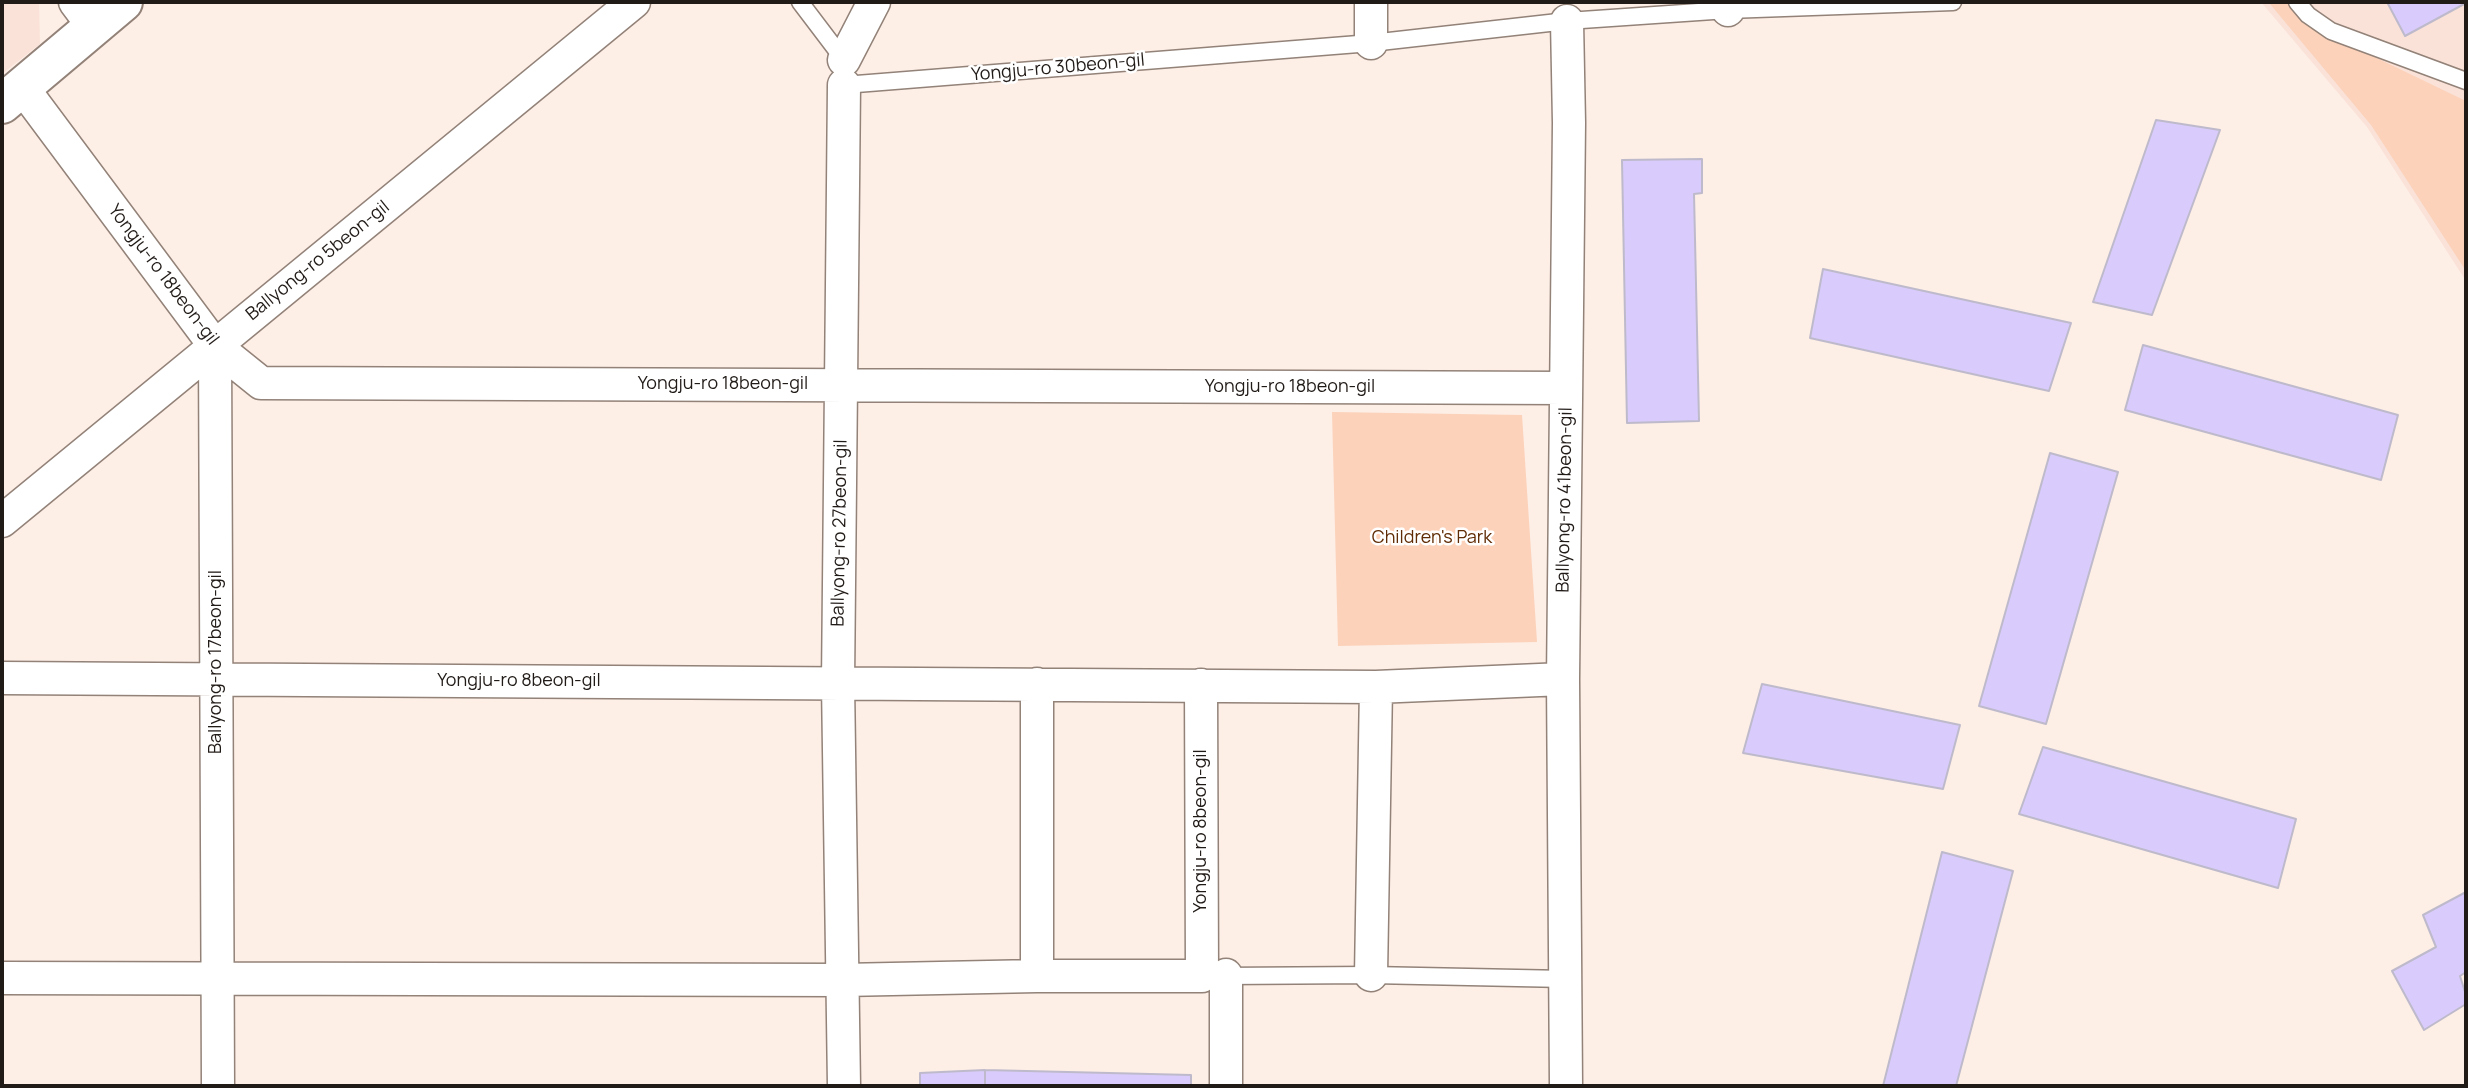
<!DOCTYPE html>
<style>
body{margin:0}
#map{position:relative;width:2468px;height:1088px;overflow:hidden;background:#fdeee6;font-family:Manrope,sans-serif}
canvas{display:block}
.frame{position:absolute;inset:0;border:4px solid #211b18;pointer-events:none}
</style>
<div id="map">
<canvas width="2468" height="1088"></canvas>
<div class="frame"></div>
</div>
<script>
const context = document.querySelector('canvas').getContext('2d');
context.lineJoin = 'round';
function paint(path, color) { context.fillStyle = color; context.fill(path, 'evenodd'); }
function stroke(path, color, width, dash) { context.strokeStyle = color; context.lineWidth = width; context.lineCap = dash ? 'butt' : 'round'; context.setLineDash(dash || []); context.stroke(path); }
function label(font, color, halo, rows, align = 'center') {
  context.font = font + ' Manrope,sans-serif'; context.lineWidth = 5; context.setLineDash([]); context.textBaseline = 'middle'; context.strokeStyle = halo; context.fillStyle = color; for (const [text, x, y, turn = 0] of rows) {
    context.save(); context.translate(x, y); context.rotate((+turn || 0) * Math.PI / 180); context.textAlign = isNaN(turn) ? turn : align; if (halo) context.strokeText(text, 0, 0); context.fillText(text, 0, 0); context.restore();
  }
}
const education = new Path2D(`
 M2,2H39L40,44L2,74Z
 M2261,2H2466V281L2367,127Z`);
const green = new Path2D(`
 M2274,2H2290L2304,23L2466,101V271L2371,125L2270,4Z
 M1332,412L1522,415L1537,642L1338,646Z`);
const building = new Path2D(`
 M2387,2H2466V3L2405,36Z
 M2156,120L2220,130L2152,315L2093,302Z
 M1702,159V193L1694,194L1699,421L1627,423L1622,160Z
 M1823,269L2071,323L2049,391L1810,338Z
 M2143,345L2398,415L2381,480L2125,410Z
 M2050,453L2118,472L2046,724L1979,706Z
 M1762,684L1960,725L1943,789L1743,753Z
 M2043,747L2296,819L2278,888L2019,814Z
 M1942,852L2013,871L1956,1086H1883Z
 M2466,892V972L2460,976L2466,995V1004L2424,1030L2392,971L2436,947L2423,915Z
 M985,1070V1086H920V1073Z
 M985,1070L1191,1075V1086H985Z`);
const service = new Path2D(`
 M800,2L844,60V85L1371,43L1567,21L1728,10L1953,2
 M2297,2L2308,15L2331,31L2466,81
 M1222,976L1371,975L1566,979`);
const minor = new Path2D(`
 M75,2L93,26
 M1371,2V43
 M1728,2V10
 M844,60L874,2
 M844,85L838,683L844,1086
 M22,87L215,346L261,383L1566,388
 M215,346L218,1086
 M2,521L634,2
 M2,678L1376,687L1563,679
 M1037,684V976
 M1226,975V1086
 M1371,975L1376,687
 M2,978L843,980L1037,976H1202L1201,685
 M1566,1086L1563,679L1569,123L1567,21`);
const tertiary = new Path2D(`
 M2,104L123,2`);
const streetNames = [
 ["Yongju-ro 30beon-gil",1058,68,-5],
 ["Ballyong-ro 5beon-gil",318,261,-39],
 ["Yongju-ro 18beon-gil",163,275,53],
 ["Yongju-ro 18beon-gil",723,384],
 ["Yongju-ro 18beon-gil",1290,387],
 ["Ballyong-ro 41beon-gil",1565,500,-89],
 ["Ballyong-ro 27beon-gil",840,533,-89],
 ["Ballyong-ro 17beon-gil",216,662,-90],
 ["Yongju-ro 8beon-gil",519,681],
 ["Yongju-ro 8beon-gil",1201,831,-90]
];
const parkNames = [
 ["Children's Park",1432,538]
];
paint(education, '#fae2d8');
paint(green, '#fcd2ba');
paint(building, '#d9ccfc');
stroke(building, '#bebacb', 2);
stroke(service, '#928278', 19);
stroke(minor, '#928278', 35);
stroke(tertiary, '#928278', 42);
stroke(service, '#fff', 16);
stroke(minor, '#fff', 32);
stroke(tertiary, '#fff', 38);
label('18px', '#211b18', '#fff', streetNames);
label('18px', '#602c05', '#fff', parkNames);
</script>
